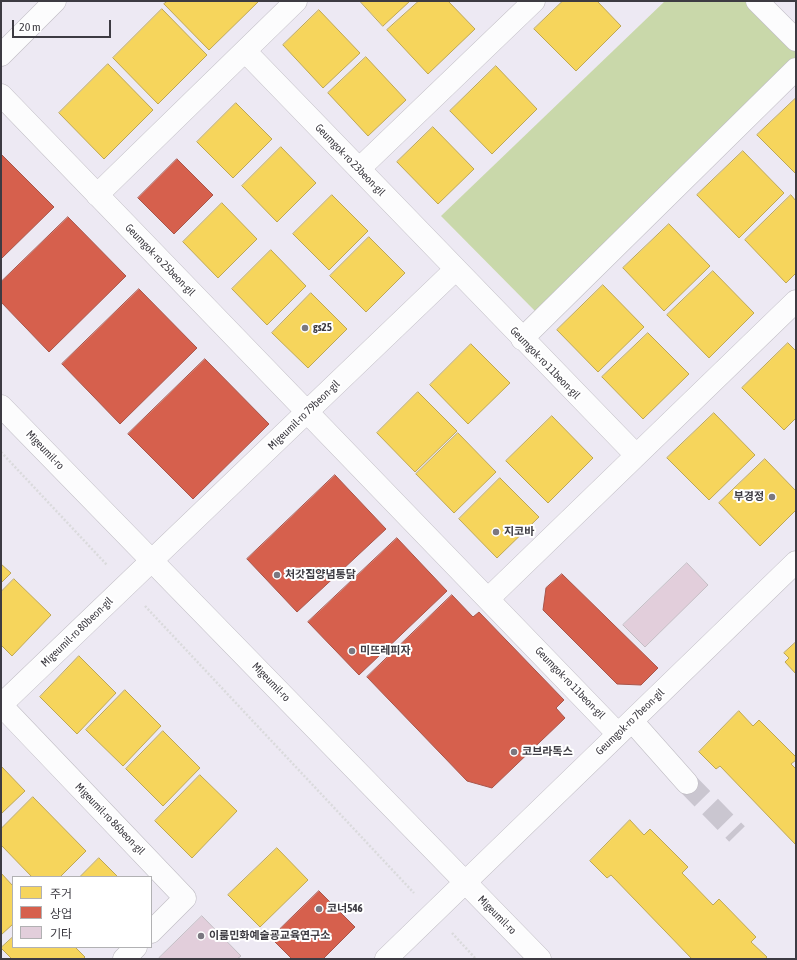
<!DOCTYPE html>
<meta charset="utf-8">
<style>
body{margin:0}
#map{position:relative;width:797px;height:960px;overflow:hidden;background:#ede9f3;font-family:"Asap Condensed","Noto Sans KR",sans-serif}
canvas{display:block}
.frame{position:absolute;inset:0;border:2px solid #3d3b42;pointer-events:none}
.legend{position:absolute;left:12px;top:876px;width:140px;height:72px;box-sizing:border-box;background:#fff;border:1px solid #b1b1b3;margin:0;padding:5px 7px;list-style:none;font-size:12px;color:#3d3b42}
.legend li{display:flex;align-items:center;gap:8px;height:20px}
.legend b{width:20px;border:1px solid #b1b1b3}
.scale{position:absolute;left:12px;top:20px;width:99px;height:18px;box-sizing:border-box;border:2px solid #3d3b42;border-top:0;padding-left:5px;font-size:12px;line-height:14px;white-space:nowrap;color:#3d3b42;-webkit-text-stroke:3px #fff;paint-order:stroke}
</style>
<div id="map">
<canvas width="797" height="960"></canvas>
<div class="frame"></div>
<ul class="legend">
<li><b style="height:11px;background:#f6d55c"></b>주거</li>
<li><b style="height:11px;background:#d6604d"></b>상업</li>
<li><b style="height:11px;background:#e2cedb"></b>기타</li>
</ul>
<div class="scale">20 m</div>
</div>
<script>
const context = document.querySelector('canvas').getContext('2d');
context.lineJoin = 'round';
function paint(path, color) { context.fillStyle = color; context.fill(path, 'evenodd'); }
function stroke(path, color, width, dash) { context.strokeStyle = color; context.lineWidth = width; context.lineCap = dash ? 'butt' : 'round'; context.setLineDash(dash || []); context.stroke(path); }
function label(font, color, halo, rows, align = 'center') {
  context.font = font + ' "Asap Condensed","Noto Sans KR",sans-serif'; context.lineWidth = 4; context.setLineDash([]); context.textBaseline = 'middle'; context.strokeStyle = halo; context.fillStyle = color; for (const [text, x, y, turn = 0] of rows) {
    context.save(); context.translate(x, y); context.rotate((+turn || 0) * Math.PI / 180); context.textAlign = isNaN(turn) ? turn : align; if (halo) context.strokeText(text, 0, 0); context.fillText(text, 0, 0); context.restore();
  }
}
const green = new Path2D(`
 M665,1H746L796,52V59L537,313L441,216Z`);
const homes = new Path2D(`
 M168,1H258V2L209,50L164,4Z
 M360,1H410L383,26Z
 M419,1H448L475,29L428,74L387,30Z
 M563,1H597L621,26L576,71L534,29Z
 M162,9L207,55L158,104L113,58Z
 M319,10L360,53L323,88L283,45Z
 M366,57L406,100L368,136L328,93Z
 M108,64L153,110L104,159L59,113Z
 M496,66L537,109L492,154L450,111Z
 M796,98V174L757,135Z
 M236,103L272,139L233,178L197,142Z
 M433,127L474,169L438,204L397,162Z
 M281,147L316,183L277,222L242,186Z
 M743,151L784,193L739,238L697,195Z
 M332,195L368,231L329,270L293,234Z
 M791,195L796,201V273L786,283L745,240Z
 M222,203L257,239L218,278L183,242Z
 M669,224L710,266L664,311L623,268Z
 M369,237L405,273L366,312L330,276Z
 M271,250L306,286L267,325L232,289Z
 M713,271L754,313L709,358L667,315Z
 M603,285L644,327L598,372L557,330Z
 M311,293L347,329L308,368L272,333Z
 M648,333L689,374L643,419L602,377Z
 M788,343L796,351V418L784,430L742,388Z
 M471,344L510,383L468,424L430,385Z
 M418,392L457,431L415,472L377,433Z
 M714,413L755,455L709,500L667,458Z
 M552,416L593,458L548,503L506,461Z
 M458,433L496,472L454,513L416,474Z
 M765,459L796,491V510L760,546L719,503Z
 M500,478L539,517L497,558L459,519Z
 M1,564L11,573L1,583Z
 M14,579L51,615L12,656L1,645V592Z
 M796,642V674L785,662L789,658L784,653Z
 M79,656L116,693L77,734L40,697Z
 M125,690L161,726L123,766L86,730Z
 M739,711L753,726L759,720L796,757V760L791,764L796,769V845L720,766L716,769L699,752Z
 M163,731L200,768L163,806L126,769Z
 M1,766L25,791L1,814Z
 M200,775L237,811L192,858L155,821Z
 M33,797L86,851L60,877H32L1,845V829Z
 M630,820L644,835L650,829L688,867L682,873L713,905L719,899L756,937L751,942L767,957L765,959H692L611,875L607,878L590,861Z
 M277,848L308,880L260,927L228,895Z
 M99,858L118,877H80Z
 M1,873L13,886V924L1,935Z
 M13,937V947H75L85,957L83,959H12L1,948Z`);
const shops = new Path2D(`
 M1,154L54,207L1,259Z
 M177,159L213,195L174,234L138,198Z
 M68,217L126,276L49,352L1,302V282Z
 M139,289L197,348L120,424L62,364Z
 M205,359L269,424L193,499L128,434Z
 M335,475L386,529L297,612L247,559Z
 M397,538L447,591L359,675L308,622Z
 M562,574L658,668L641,685L617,684L543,610L546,588Z
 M452,595L473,617L479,612L564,700L556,708L565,718L492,788L467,781L367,677Z
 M319,891L355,927L323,959H292L271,938Z`);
const building = new Path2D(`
 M687,563L708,585L645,647L623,625Z
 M202,916L241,956L237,959H159V958Z`);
const minorTunnel = new Path2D(`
 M687,783L737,834`);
const path = new Path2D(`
 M1,452L107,565
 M145,606L414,893
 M452,933L476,959`);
const minor = new Path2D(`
 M757,1L796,40
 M245,51L636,455
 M1,55L55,1
 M1,95L618,734
 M359,169L534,1
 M97,195L296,1
 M522,339L796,69
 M1,406L540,959
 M488,599L796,301
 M1,705L456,269
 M1,705L185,898L151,932
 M632,721L687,783
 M124,959L136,947
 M386,959L796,562`);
const markers = [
 [305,328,4,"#7b7880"],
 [772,497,4,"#7b7880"],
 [496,532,4,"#7b7880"],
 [277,575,4,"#7b7880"],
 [352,651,4,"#7b7880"],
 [514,752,4,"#7b7880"],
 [319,909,4,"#7b7880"],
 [201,936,4,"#7b7880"]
];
const streetNames = [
 ["Geumgok-ro 23beon-gil",350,160,46],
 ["Geumgok-ro 25beon-gil",160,260,46],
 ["Geumgok-ro 11beon-gil",545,363,46],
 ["Migeumil-ro 79beon-gil",304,415,-44],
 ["Migeumil-ro",45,450,46],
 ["Migeumil-ro 80beon-gil",77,632,-44],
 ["Migeumil-ro",271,682,46],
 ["Geumgok-ro 11beon-gil",570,683,46],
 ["Geumgok-ro 7beon-gil",630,722,-44],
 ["Migeumil-ro 86beon-gil",110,819,46],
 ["Migeumil-ro",497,915,45]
];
const poiNames = [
 ["gs25",313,328],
 ["부경정",764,497,"right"],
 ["지코바",504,532],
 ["처갓집양념통닭",285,575],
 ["미뜨레피자",360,651],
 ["코브라독스",522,752],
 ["코너546",327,909],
 ["이룸민화예술굥교육연구소",209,936]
];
paint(green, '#c9d8aa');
paint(homes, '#f6d55c');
stroke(homes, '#bea754', 1);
paint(shops, '#d6604d');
stroke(shops, '#a8554a', 1);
paint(building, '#e2cedb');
stroke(building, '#c3bdc3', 1);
stroke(minorTunnel, '#cac6d0', 22, [22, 11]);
stroke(minor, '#bfbcc3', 23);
stroke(path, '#dadadc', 2.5, [2, 2]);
stroke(minor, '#fcfcfd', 22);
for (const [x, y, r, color] of markers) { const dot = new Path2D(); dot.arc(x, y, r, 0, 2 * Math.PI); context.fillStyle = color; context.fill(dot); stroke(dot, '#fff', 1.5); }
label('11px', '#3d3b42', '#fff', streetNames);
label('bold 11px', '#3d3b42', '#fff', poiNames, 'left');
</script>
